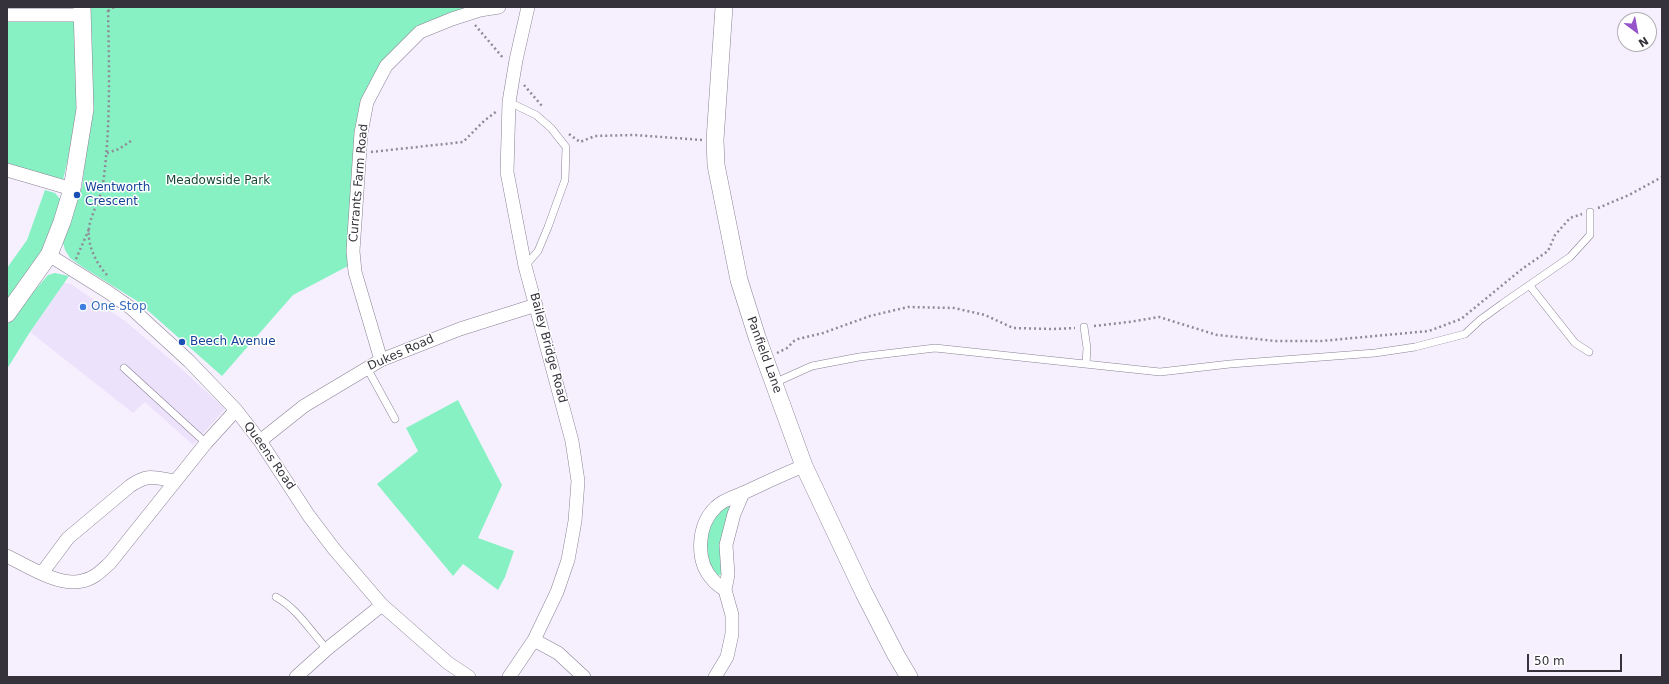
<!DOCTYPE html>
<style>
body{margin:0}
#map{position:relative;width:1669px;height:684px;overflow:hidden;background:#f6f0fe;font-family:"DejaVu Sans",sans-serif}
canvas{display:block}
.frame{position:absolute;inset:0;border:8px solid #36323b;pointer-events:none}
.north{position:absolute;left:1617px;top:12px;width:40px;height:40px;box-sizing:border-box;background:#fff;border:1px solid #afadb1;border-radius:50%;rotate:148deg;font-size:11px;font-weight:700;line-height:16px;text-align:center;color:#36323b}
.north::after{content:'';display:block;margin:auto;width:14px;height:18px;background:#9754c9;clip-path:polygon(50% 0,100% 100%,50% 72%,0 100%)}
.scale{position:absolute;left:1527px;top:654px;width:95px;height:18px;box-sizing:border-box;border:2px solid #36323b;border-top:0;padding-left:5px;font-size:12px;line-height:14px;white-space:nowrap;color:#36323b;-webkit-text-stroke:3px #fff;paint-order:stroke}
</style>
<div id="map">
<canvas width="1669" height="684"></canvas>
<div class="frame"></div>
<div class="north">N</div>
<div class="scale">50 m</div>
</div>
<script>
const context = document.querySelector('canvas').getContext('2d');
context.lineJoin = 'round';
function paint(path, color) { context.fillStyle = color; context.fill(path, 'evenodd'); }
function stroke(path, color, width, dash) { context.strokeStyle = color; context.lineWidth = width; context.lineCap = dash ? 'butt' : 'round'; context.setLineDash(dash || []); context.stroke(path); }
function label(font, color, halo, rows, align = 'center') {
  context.font = font + ' "DejaVu Sans",sans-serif'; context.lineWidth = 3; context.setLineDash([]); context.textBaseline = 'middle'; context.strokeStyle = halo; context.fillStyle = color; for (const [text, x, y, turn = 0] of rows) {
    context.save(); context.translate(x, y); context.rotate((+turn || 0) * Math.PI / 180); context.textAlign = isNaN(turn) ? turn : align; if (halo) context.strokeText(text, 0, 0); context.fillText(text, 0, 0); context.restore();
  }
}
const built = new Path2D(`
 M64,283L71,284L125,321L183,370L225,409L193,445L145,402L133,413L30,332Z`);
const green = new Path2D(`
 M89,7H470L450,13L417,29L362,102L349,221L348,266L293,295L222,376L137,301L81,266L70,258L65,250L62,239L82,187L91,110Z
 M7,22H74L79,111L63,180L7,165Z
 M45,190L55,193L61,200L54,223L40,256L7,300V268L27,240Z
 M55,273L69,276L30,332L7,369V322L48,275Z
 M458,400L502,485L478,538L514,551L505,577L498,590L463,564L453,576L377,484L418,451L406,428Z
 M728,505L731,508L723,574L717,576L707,562L706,532L715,514Z`);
const path = new Path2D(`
 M108,11L114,7
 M475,25L504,59
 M524,85L542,106
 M569,134L580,142L595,136L635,135L702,140
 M371,152L463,142L484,121L497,111
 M107,153L119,149L131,141
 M1598,208L1629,195L1662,177
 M76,259L89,229
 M107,275C96,263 87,245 89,228C91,213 101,199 103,184C111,125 109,66 108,7
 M1094,326L1129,322L1159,317L1217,335L1276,341H1321L1429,331L1461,319L1522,269L1548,251L1555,235L1570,218L1582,214
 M777,353L787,348L794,341L798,339L823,333L870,316L908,307L954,308L985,315L1013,328L1053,329L1075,328`);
const service = new Path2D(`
 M509,102L536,115L551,128L566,147L565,180L548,227L538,251L525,266
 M1530,286L1575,343L1589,352
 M1084,327L1087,348L1086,364
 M124,368L206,443
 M367,368L395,419
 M774,383L812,366L859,357L935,348L1160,372L1230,364L1375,353L1415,347L1465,334L1480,320L1502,304L1570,257L1590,235V212
 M276,597C298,609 310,631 327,649`);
const minor = new Path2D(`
 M7,15H82
 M7,170L72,189
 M49,255L108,292L131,308L189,361L236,410L260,441L309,516L334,549L382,605L448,663L469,677
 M381,360L355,272L353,251L361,133L367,102L386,66L420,32L452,19L480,10L499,7
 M260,441L304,406L381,360L460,329L536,305
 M7,556C27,566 60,587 82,581C94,579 102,570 110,563L206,443L236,410
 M42,573L68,538L130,486C149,473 154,478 175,481
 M725,590C721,587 716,584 713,580C695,561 697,525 716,507C723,500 734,497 743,493C763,484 783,474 804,466
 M534,640L558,653L584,677
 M296,677L327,649L382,605
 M509,677L534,640L557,592L568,560L575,521L578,481L572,441L525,266L507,172L509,102L516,60L528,7
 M715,677L727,657L732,634V615L725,590L728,575L726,545L734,514L743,493`);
const tertiary = new Path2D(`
 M724,7L715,140L716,165L739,280L757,337L804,466L864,593L896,655L909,677
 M7,314L49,255L62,222L72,189L85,109L82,7`);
const markers = [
 [77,195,4,"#1a4fb4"],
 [83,307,4,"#3f7fe0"],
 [182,342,4,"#1a4fb4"]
];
const parkNames = [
 ["Meadowside Park",218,181]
];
const streetNames = [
 ["Currants Farm Road",359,183,-85],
 ["Bailey Bridge Road",548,348,75],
 ["Dukes Road",401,353,-24],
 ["Panfield Lane",764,355,70],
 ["Queens Road",269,456,55]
];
const transitNames = [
 ["Wentworth",85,188],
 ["Crescent",85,202],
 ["Beech Avenue",190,342]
];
const shopNames = [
 ["One Stop",91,307]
];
paint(built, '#ece2fb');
paint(green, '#87f1c4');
stroke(service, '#898095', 8);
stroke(minor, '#898095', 14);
stroke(tertiary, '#898095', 18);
stroke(path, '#8f8a95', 2.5, [2, 3]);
stroke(service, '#fff', 7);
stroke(minor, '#fff', 13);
stroke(tertiary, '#fff', 17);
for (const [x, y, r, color] of markers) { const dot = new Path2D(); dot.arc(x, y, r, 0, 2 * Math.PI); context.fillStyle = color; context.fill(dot); stroke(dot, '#fff', 1.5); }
label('12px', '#174936', '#fff', parkNames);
label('12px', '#36323b', '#fff', streetNames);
label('12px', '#164399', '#fff', transitNames, 'left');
label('12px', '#366cbe', '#fff', shopNames, 'left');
</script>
